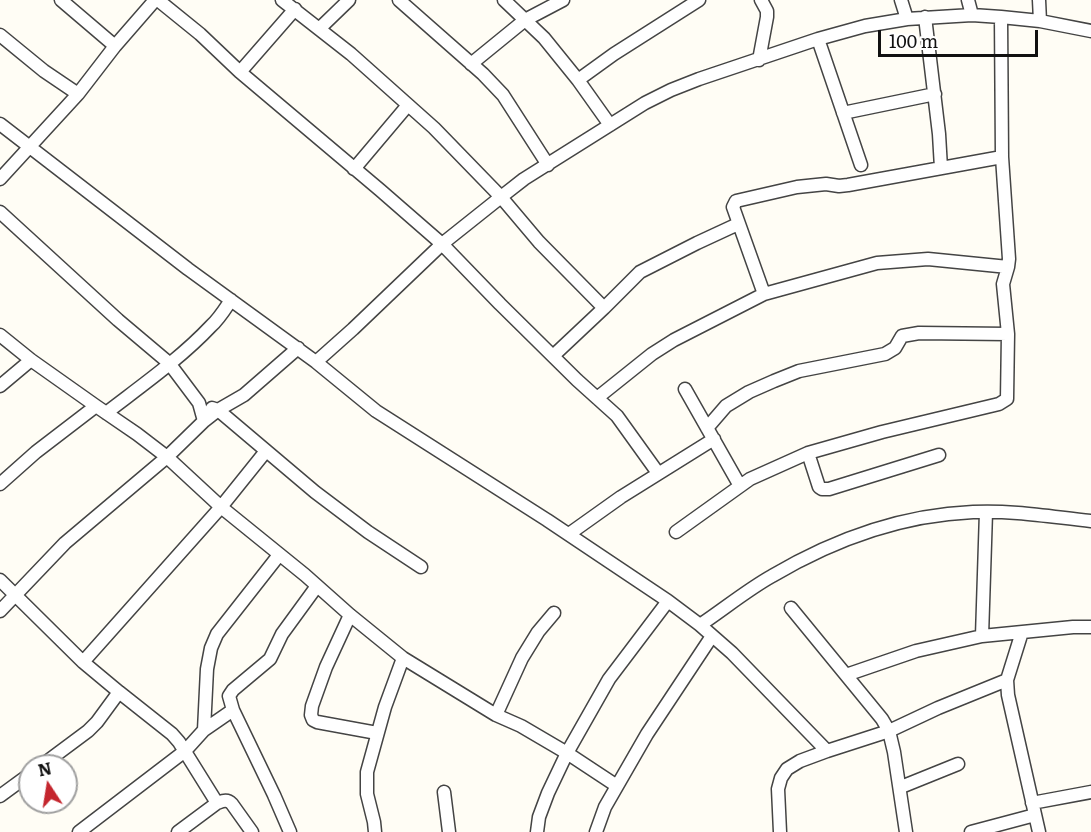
<!DOCTYPE html>
<style>
body{margin:0}
#map{position:relative;width:1091px;height:832px;overflow:hidden;background:#fffdf5;font-family:Literata,serif}
canvas{display:block}
.north{position:absolute;left:18px;top:754px;width:60px;height:60px;box-sizing:border-box;background:#fff;border:2px solid #a0a0a0;border-radius:50%;rotate:348deg;font-size:16px;font-weight:700;line-height:24px;text-align:center;color:#111}
.north::after{content:'';display:block;margin:auto;width:21px;height:27px;background:#c4262e;clip-path:polygon(50% 0,100% 100%,50% 72%,0 100%)}
.scale{position:absolute;left:878px;top:30px;width:160px;height:27px;box-sizing:border-box;border:3px solid #111;border-top:0;padding-left:8px;font-size:18px;line-height:21px;white-space:nowrap;color:#111;-webkit-text-stroke:4px #fff;paint-order:stroke}
</style>
<div id="map">
<canvas width="1091" height="832"></canvas>
<div class="north">N</div>
<div class="scale">100 m</div>
</div>
<script>
const context = document.querySelector('canvas').getContext('2d');
context.lineJoin = 'round';
function stroke(path, color, width, dash) { context.strokeStyle = color; context.lineWidth = width; context.lineCap = dash ? 'butt' : 'round'; context.setLineDash(dash || []); context.stroke(path); }
const minor = new Path2D(`
 M61,0L115,46
 M158,0L200,34L240,72L380,190L442,244L500,304L577,380L617,416L658,473
 M282,0L351,54L434,128L501,197L539,242L604,308
 M399,0L483,74L503,95L548,165
 M504,0L544,38L578,80L610,125
 M901,0L907,19
 M968,0L972,15
 M1039,0L1040,21
 M925,17L939,134L941,168
 M319,29L349,0
 M0,35L44,71L78,94L115,46L155,0
 M818,39L861,165
 M759,60L767,17V11L761,0
 M471,64L525,20L563,0
 M240,72L295,9
 M578,80L614,54L699,0
 M843,113L935,94
 M0,124L188,269L316,362L376,411L547,520L668,601L700,625L732,653L827,751
 M354,169L408,105
 M0,179L78,94
 M0,212L118,320L169,363L199,403L204,421
 M764,294L733,207L736,201L797,187L826,184L839,186L848,185L1002,157
 M0,335L31,360L96,406L137,434L167,457L221,507L305,575L350,615L403,658L496,715L521,726L567,753L617,786
 M553,356L604,308L640,272L697,243L738,224
 M316,362L353,329L442,244L501,197L524,179L645,103L671,90L699,79L818,39L865,26L907,19L972,15L1001,17L1040,21L1091,31
 M0,386L31,360
 M685,389L740,486
 M597,398L652,354L674,340L764,294L877,263L928,259L1008,267
 M212,408L218,410L315,492L368,532L421,567
 M106,413C141,386 181,358 211,326C219,319 225,309 231,300
 M707,428L726,406L749,392L774,381L799,371L885,354L895,348L902,336L919,333L1008,334
 M808,453L819,487L822,489H829L939,455
 M0,484L36,452L96,406
 M676,532L750,479L808,453L882,432L999,404L1007,399L1008,334L1003,284L1008,267L1009,259L1002,157L1001,17
 M569,534L621,497L714,439
 M0,580L83,662L119,692L172,734L179,742L217,803
 M791,608L882,719L889,731L894,752L906,832
 M0,611L65,543L167,457L204,421L218,410L244,395L298,348
 M350,615L326,667L312,706L311,715L313,720L317,722L377,733
 M700,625C724,609 747,590 772,576C833,540 902,515 973,512C1013,510 1052,517 1091,521
 M1022,632L1007,680L1008,695L1039,832
 M982,636L986,512
 M83,662L221,507L266,451
 M846,675L916,651L982,636L1073,627H1091
 M496,715L522,658L538,632L554,613
 M204,730L207,669L211,648L217,634L279,555
 M41,766L88,731L97,722L119,692
 M901,787L958,764
 M444,792L449,832
 M0,796L30,774
 M1032,803L1091,792
 M79,832L185,751L204,730L233,710
 M178,832L217,803C223,801 227,799 232,804L252,832
 M290,832L274,795L233,710L229,696L233,690L270,659L282,634L317,586
 M375,832L374,822L367,794V772L385,707L403,658
 M537,832L539,817L548,793L567,753L609,679L668,601
 M596,832L605,807L647,734L712,636
 M780,832L778,789L781,778L787,769L800,761L827,751L889,731L938,708L1007,680
 M971,832L1035,815`);
stroke(minor, '#444', 15);
stroke(minor, '#fff', 12);
</script>
